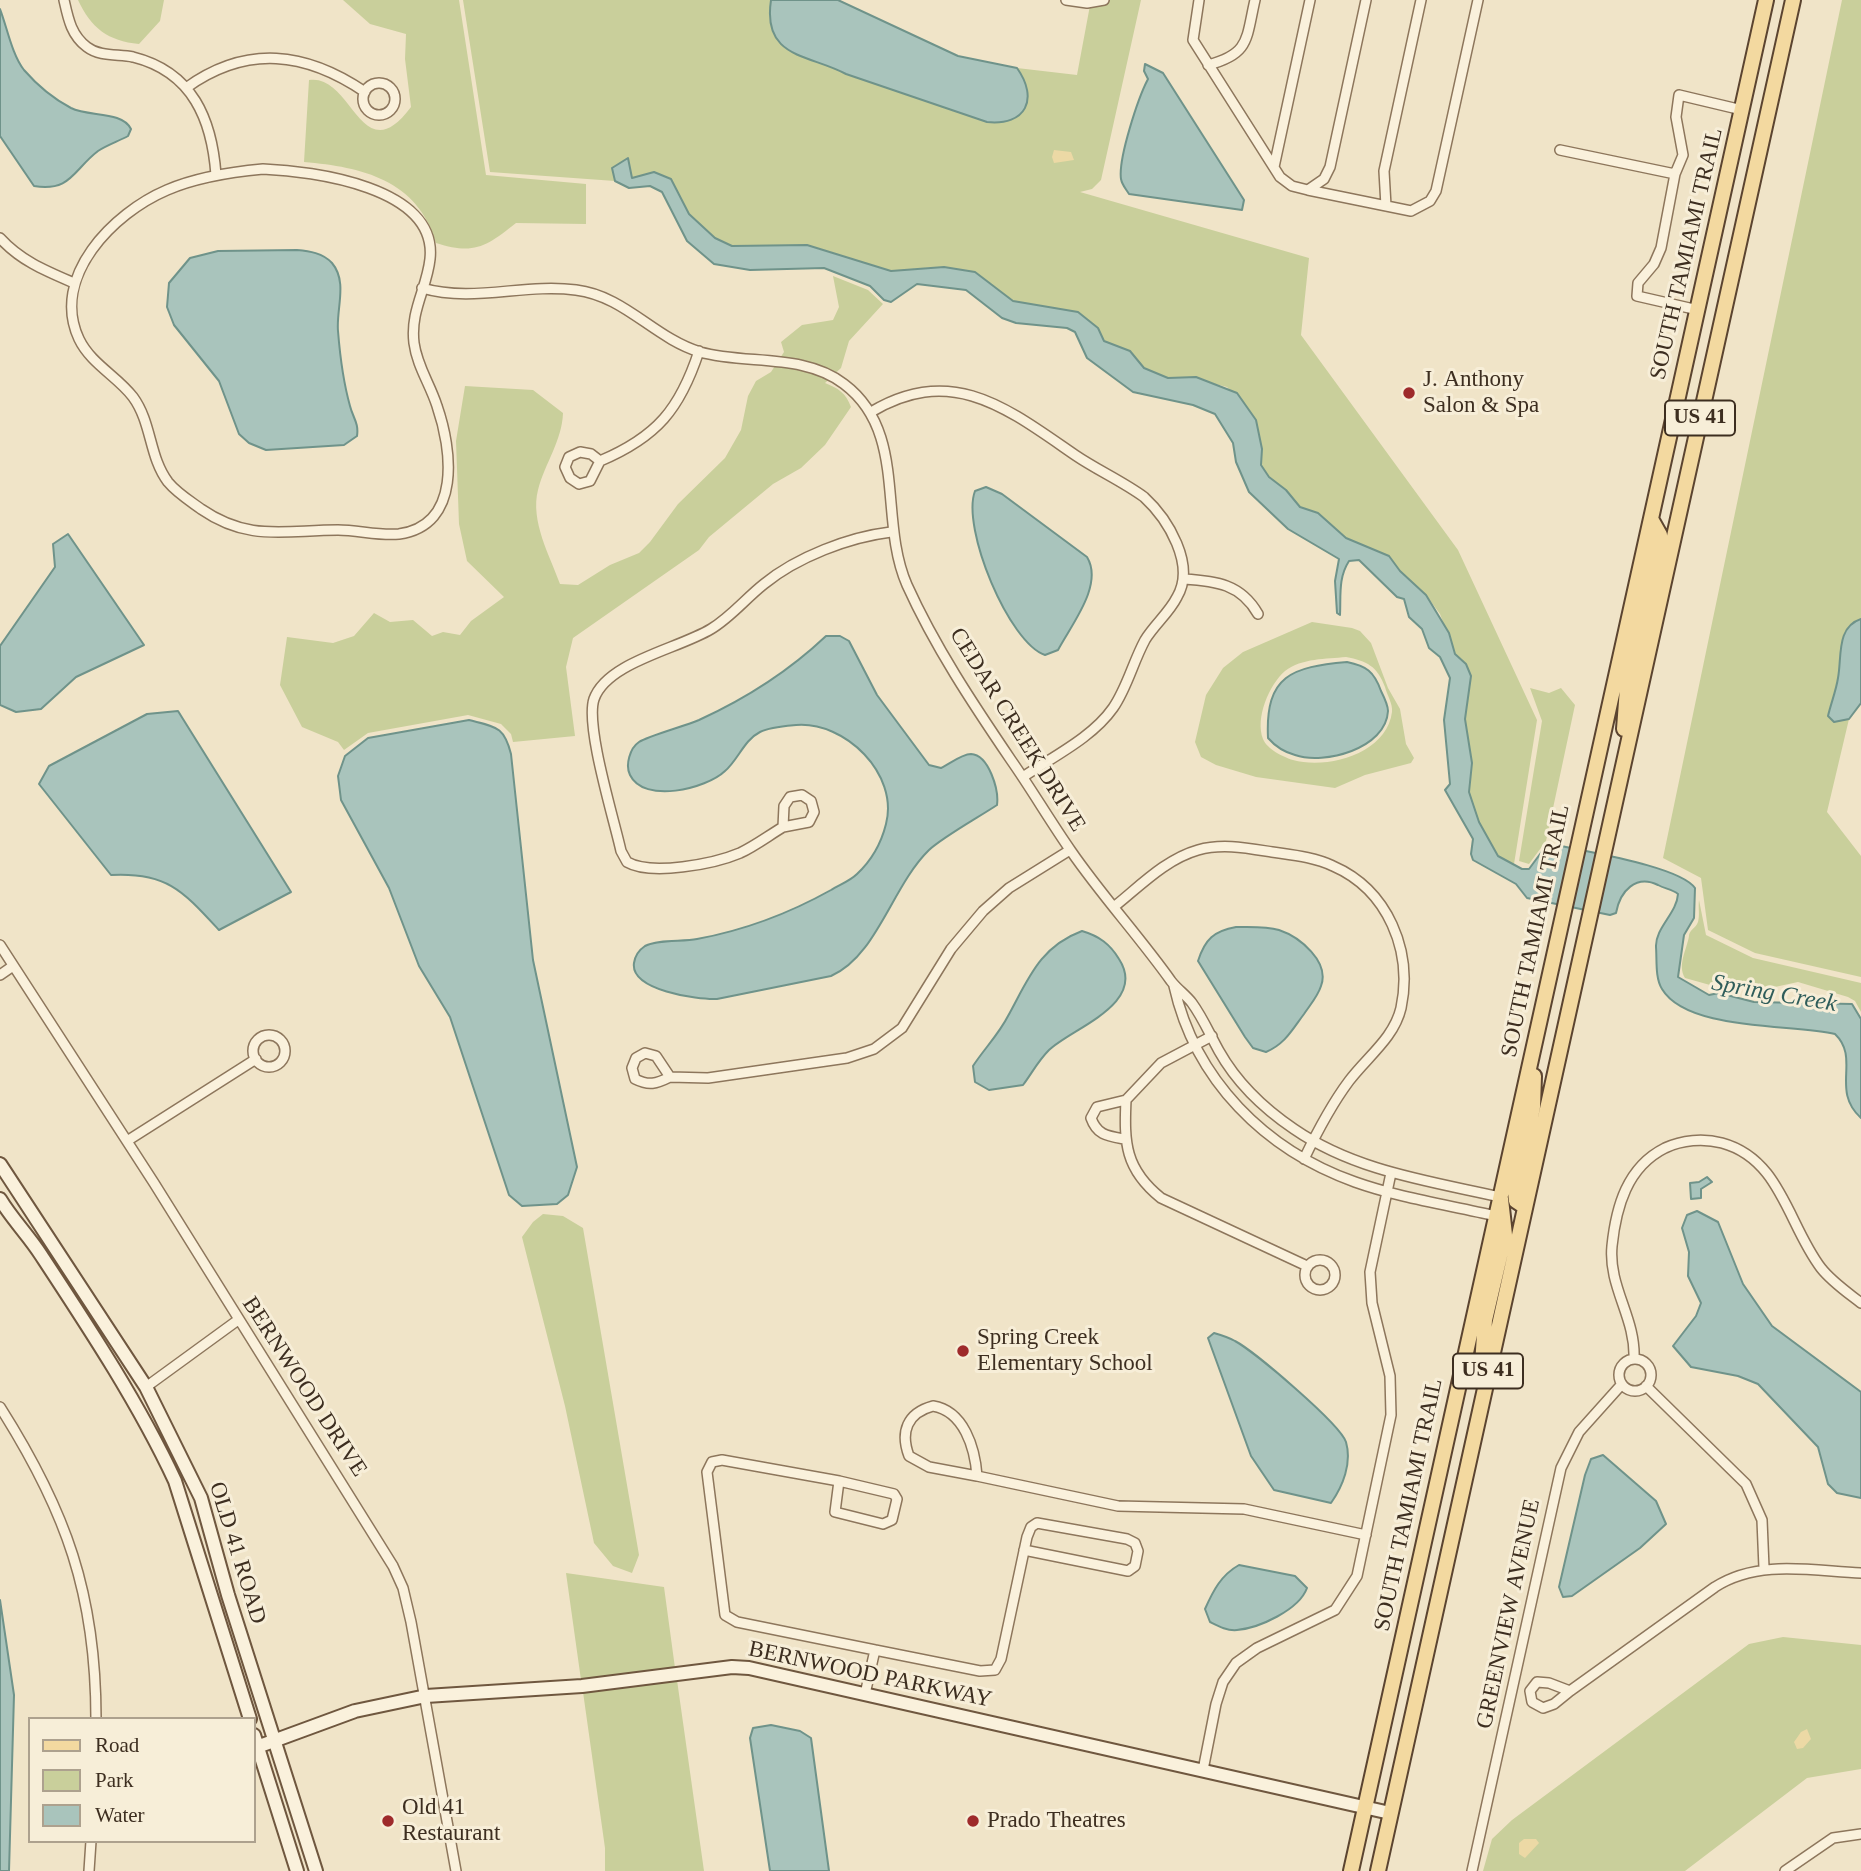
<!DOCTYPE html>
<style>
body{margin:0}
#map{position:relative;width:1861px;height:1871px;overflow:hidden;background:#f0e4c8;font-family:"Times New Roman",serif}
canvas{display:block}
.legend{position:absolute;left:28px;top:1717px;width:228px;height:126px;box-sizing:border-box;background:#f7eed8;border:2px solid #ada18e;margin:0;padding:9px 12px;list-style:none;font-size:21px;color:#3d2e20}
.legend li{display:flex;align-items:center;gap:14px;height:35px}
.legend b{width:35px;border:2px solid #ada18e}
</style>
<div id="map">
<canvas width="1861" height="1871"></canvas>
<ul class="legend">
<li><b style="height:9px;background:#f3d9a0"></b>Road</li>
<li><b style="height:19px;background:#c9cf9b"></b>Park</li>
<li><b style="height:19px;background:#a9c4bc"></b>Water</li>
</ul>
</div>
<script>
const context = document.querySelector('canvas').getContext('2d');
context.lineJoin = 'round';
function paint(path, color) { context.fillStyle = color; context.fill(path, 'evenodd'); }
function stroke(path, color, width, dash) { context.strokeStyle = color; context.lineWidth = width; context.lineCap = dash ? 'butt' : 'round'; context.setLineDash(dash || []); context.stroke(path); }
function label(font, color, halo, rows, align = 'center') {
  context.font = font + ' "Times New Roman",serif'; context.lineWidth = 6; context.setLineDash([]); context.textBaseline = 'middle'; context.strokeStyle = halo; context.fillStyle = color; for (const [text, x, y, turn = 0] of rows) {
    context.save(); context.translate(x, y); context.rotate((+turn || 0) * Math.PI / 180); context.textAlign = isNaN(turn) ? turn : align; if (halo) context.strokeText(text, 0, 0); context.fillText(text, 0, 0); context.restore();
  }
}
const green = new Path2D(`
 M78,0H164L160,21L139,44C108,41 91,28 78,0Z
 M343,0H459L486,175L586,184V224L516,223C486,247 474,255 436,243C418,180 362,167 304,162L309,80C353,73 361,174 411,107L405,59L406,34L370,24Z
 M463,0H838L958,56L1017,68L1077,75L1091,0H1141L1101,180L1092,189L1080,192L1309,258L1301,335L1458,550L1537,720L1514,864L1498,856L1479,822L1469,792L1472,763L1465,719L1471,676L1466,664L1455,654L1440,614L1426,595L1380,552L1346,538L1318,513L1300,508L1286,490L1269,477L1261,465L1262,449L1256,420L1227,387L1188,377L1168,378L1144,368L1130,351L1104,341L1098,328L1058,309L1013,301L959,269L936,267L891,271L807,245L732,246L715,238L688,214L654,172L632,178L628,159L612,168L615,181L490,172Z
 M1842,0H1861V703L1849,719L1827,812L1861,856V977L1755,953L1708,930L1701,878L1663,858Z
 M833,276L868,290L883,304L849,341L841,368L825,383C838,388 846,393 851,407L825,445L801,468L773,484L709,537L699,550L573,638L566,667L575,736L513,742L511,734L501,724L468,715L368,733L344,750L338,742L302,727L280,685L287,637L333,643L354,636L374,613L390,622L413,620L432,636L443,632L460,635L471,621L504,597L467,561L459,524L456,441L465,386L533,390L563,413C562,441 545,463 538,490C530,521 550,556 560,584L578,585L610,565L639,553L650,542L678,504L725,458L741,430L748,396L756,381L771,372L784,352L781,342L802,325L833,320L839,307Z
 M1312,622L1352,628L1360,631L1371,643L1388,688L1400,709L1406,744L1414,758L1411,763L1365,775L1335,788L1256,777L1216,765L1201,757L1195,742L1206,695L1223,668L1243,652ZM1346,657C1367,661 1377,666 1385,687C1387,695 1393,704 1392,712C1387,753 1328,770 1293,760C1283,757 1267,749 1263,739C1255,718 1269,685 1285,671C1302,658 1326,659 1346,657Z
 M1530,688L1549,693L1561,688L1575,705L1546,841L1529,864L1519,861L1542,721Z
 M1699,900L1706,935L1753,958L1861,983V1012L1855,1001L1848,997L1798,982L1761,990L1710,985L1685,978C1677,965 1687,949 1689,936C1689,930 1696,928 1698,922C1700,915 1698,907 1699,900Z
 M543,1214L563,1216L583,1228L639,1555L632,1573L613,1566L594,1543L565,1406L522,1237L533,1222Z
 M566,1573L664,1587L675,1668L581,1680Z
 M1783,1637L1861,1645V1769L1807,1778L1685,1871H1483L1492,1839L1512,1820L1749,1644Z
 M677,1680L704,1871H605V1848L583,1692Z`);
const sand = new Path2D(`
 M1054,150L1071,152L1074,160L1054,163L1052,157Z
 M1807,1729L1811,1739L1803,1748L1797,1749L1794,1742L1801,1732Z
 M1524,1839H1536L1539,1843L1525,1858L1519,1854V1843Z`);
const water = new Path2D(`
 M771,0H838L958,56L1017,68C1039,99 1026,126 987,122L846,74C809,54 762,59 771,0Z
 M0,9C7,27 12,55 24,70C37,85 54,99 71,108C89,117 122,111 131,129L128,136C119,141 107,145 98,151C73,170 71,192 34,186L0,136Z
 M1145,64L1163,73L1244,200L1242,210L1129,194C1126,189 1122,185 1121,179C1118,159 1138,98 1148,79L1144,71Z
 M628,158L632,178L654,172L671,179L689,214L715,238L732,246L807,245L891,271L944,267L975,272L1013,301L1078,312L1098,328L1104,341L1130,351L1144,368L1168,378L1196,377L1237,393L1256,420L1262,449L1261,465L1269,477L1286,490L1300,507L1318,513L1346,538L1389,556L1400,571L1426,595L1449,633L1455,654L1466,664L1471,676L1465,719L1472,763L1469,792L1479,822L1498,856L1522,869H1529L1546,846L1557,845C1586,852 1679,866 1695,888L1694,918L1684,935L1678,977L1709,995L1719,993L1754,1002L1852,1004L1861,1019V1118C1830,1090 1861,1059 1835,1034C1792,1024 1687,1031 1662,989C1655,978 1657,960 1656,947C1655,928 1677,913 1678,894C1672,889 1665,889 1658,885C1636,874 1620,891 1616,913L1610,915L1527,898L1516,884L1473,860L1471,854L1473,839L1445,790L1450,784L1444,720L1450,678L1440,657L1429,648L1422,629L1409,617L1404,599L1397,597L1359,560L1349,561C1338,578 1341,596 1340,615L1337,613L1335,581L1339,559L1288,529L1249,492L1236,462L1233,443L1215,414L1193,405L1133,392L1087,358L1075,332L1067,328L1016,323L1002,318L966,290L917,284L891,302L884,300L870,286L824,268L750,270L714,264L687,241L662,192L650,186L629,188L615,181L612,168Z
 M297,250C309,251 323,253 332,263C348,282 336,309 338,331C340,356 343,381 350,406C353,418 359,423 357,436L344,445L266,450L249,443L239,434L219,381L174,325L167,307L169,283L190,258L218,251Z
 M986,487L1002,494L1087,557C1104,585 1071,625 1058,650L1045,655C1009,643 961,528 975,491Z
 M68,534L144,645L76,677L41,709L16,712L0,705V646L55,567L53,544Z
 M1861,619V703L1849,719L1834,722L1828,716C1831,703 1836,691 1838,678C1842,657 1836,627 1861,619Z
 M826,636H840L849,641L877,695L929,765L941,768C949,764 962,754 971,754C989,755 999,790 997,805C979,817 943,837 929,850C892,886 877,956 831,976L717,999C697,1000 630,990 634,963C635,956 639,950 645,946C658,939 683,942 697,939C746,930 788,914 831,890C839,885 850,881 857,874C872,860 881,844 886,824C899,774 845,721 796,725C785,726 770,727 760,732C744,740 738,760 725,771C706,789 644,804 630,775C625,765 630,748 639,742C648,736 685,726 699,720C745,699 789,671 826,636Z
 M1347,662C1366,666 1374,671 1381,691C1384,697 1388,705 1388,711C1386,749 1324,765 1295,755C1284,752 1275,746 1268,738C1265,675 1292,667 1347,662Z
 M178,711L291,892L219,930C183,891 167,872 111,875L39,784L49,766L147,714Z
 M469,720C496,727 504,726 511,754L533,960L577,1167L568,1195L557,1204L522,1206L509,1195L450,1017L419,966L389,888L341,800L338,776L345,756L368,738Z
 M1236,927C1250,927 1266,926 1279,930C1300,937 1330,962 1321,986C1318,996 1310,1005 1304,1014C1292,1030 1285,1044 1266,1052L1253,1048L1245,1037L1198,961C1205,939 1214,931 1236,927Z
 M1082,931C1099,936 1110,944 1119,959C1148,1004 1072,1028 1049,1050C1038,1061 1032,1073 1023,1085L989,1090L975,1082L973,1066C984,1049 999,1034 1008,1016C1028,980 1039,947 1082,931Z
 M1707,1177L1712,1182L1701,1189V1198L1691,1199L1690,1183L1699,1182Z
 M1697,1211L1718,1222L1743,1284L1772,1326L1861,1392V1498L1837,1493L1828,1484L1818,1447L1758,1384L1738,1376L1691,1367L1673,1346L1696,1316L1701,1303L1688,1276L1689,1252L1682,1228L1687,1215Z
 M1214,1333C1221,1335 1228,1337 1235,1341C1254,1351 1340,1424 1346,1442C1352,1463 1343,1486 1331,1503L1274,1490L1251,1456L1208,1338Z
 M1603,1455L1656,1501L1666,1524L1640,1548L1572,1596L1563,1597L1559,1587L1585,1475L1591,1459Z
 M1239,1565L1295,1576L1307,1588C1299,1610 1259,1628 1237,1630C1227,1631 1218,1626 1210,1622L1205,1609C1213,1591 1221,1575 1239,1565Z
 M0,1600L14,1695L9,1871H0Z
 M771,1725L800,1731L811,1738L829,1871H770L750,1738L753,1728Z`);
const street = new Path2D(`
 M64,0C68,18 71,35 87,47C100,57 118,54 133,57C193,72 212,120 216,175
 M1066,0L1087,3L1104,0
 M1199,0L1193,40L1280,177L1292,186L1308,190L1411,211L1430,201L1436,191L1478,0
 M1208,65C1250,54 1246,39 1255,0
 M363 99a16 16 0 1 1 32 0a16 16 0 1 1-32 0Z
 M186,88C247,44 306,52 365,92
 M1560,150L1675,174
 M1274,167L1310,0
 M263,169C313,171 438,187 430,259C427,288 410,311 414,343C417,366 430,384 437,406C452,449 462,525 399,534C379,536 358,530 338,530C284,530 249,542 201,509C190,501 177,493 168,482C149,457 152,423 133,397C117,376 91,364 79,339C50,277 113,213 167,190C197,177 230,172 263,169Z
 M1308,190L1324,179L1330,167L1366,0
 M1386,206L1384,171L1421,0
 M0,238C21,261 46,271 74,283
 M422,288C474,303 524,283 576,290C625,296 654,338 700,352C746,365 804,353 844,384C908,432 878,519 907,585C935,647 973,704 1011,760C1032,790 1050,821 1071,851C1102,896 1139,936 1171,981C1177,989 1186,995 1192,1003C1203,1018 1210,1035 1219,1051C1237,1083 1263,1108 1294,1129C1355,1171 1429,1181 1500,1197
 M1698,310L1637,296L1638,283L1654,264L1661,248L1675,174L1683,155L1676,117L1679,95L1742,110
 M871,412C952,363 1008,409 1075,455C1097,470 1122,481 1144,497C1168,519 1196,565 1177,597C1169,613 1154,625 1145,640C1133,662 1127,688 1113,708C1092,738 1052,757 1023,777
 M580,452L591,454L600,461L590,481L579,484L570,478L565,467L569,457Z
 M600,461C657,437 680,409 699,351
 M1184,579C1216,581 1241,584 1258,614
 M802,795L811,801L814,812L809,822L783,827L784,806L790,797Z
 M783,827C768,836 755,846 740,853C714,864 651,876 627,862L621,851C614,819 585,726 594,699C607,662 678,649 711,629C731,617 745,599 764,584C797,557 849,537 891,532
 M1115,906C1140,886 1166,859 1198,850C1222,843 1247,848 1272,852C1292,855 1314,857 1333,866C1388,890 1413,951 1401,1008C1394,1038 1367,1057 1349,1081C1331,1105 1317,1132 1304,1159
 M0,945L154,1183L393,1566L403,1588L411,1622L456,1871
 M0,975L13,966
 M1174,986C1195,1080 1265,1150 1355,1182C1400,1198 1449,1205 1496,1216
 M253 1051a16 16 0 1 1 32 0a16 16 0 1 1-32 0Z
 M1212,1036L1161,1063L1126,1100C1124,1143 1125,1169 1161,1198L1307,1266
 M645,1053L656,1056L670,1077C656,1084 649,1086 635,1079L632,1068L636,1058Z
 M670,1077L708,1078L847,1058L874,1049L902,1028L951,949L983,911L1009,888L1070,850
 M1124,1139C1107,1136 1097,1135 1091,1118L1097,1107L1126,1100
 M127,1141L256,1059
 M1305 1275a15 15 0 1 1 30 0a15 15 0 1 1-30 0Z
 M1634,1359C1636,1318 1608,1287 1612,1246C1616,1207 1627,1167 1665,1148C1682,1140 1703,1138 1722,1143C1781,1159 1788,1225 1821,1268C1832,1282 1847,1292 1861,1303
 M1619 1375a16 16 0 1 1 32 0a16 16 0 1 1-32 0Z
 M1646,1386L1746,1484L1762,1520L1764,1568
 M146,1387L238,1320
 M933,1406C964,1411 975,1448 977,1476L929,1467L909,1456C900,1432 907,1413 933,1406Z
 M0,1407C66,1511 96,1594 96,1719
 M977,1476L1118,1506L1244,1509L1366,1535
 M839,1481L894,1494L897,1499L892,1520L883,1524L835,1512L839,1481L722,1460L712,1462L707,1472L725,1615L737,1622L875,1650L865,1694
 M875,1650L980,1671L995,1670L1001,1659L1027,1537L1031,1527L1037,1523L1127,1539L1135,1543L1138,1551L1135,1566L1128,1571L1024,1550
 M1537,1682L1549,1683L1570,1691L1554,1704L1543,1708L1532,1702L1530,1691Z
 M1570,1691L1715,1587C1759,1559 1812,1571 1861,1573
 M1203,1770L1216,1704L1223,1682L1236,1663L1257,1648L1335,1610L1357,1576L1391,1415L1390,1376L1372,1303L1370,1272L1391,1173
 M89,1871L91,1841
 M1472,1871L1561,1468L1579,1432L1622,1384
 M1785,1871L1833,1838L1861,1834`);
const secondary = new Path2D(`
 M0,1164L146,1387L201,1498L228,1595L316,1871
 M0,1199C12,1219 29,1236 41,1255C89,1328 138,1402 175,1481L250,1719
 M254,1735L297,1871
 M257,1747L355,1711L426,1696L582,1686L732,1667L749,1668L1390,1813`);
const primary = new Path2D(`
 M1624,729L1627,688L1660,535L1651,519
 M1525,1207L1516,1201L1515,1192L1533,1107L1534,1076
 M1482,1365L1485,1320L1505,1235L1501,1199
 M1351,1871L1766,0
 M1378,1871L1793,0`);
const markers = [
 [1409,393,7,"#9e2a2b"],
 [963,1351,7,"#9e2a2b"],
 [388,1821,7,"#9e2a2b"],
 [973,1821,7,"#9e2a2b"]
];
const shields = [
 [1700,418,70],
 [1488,1371,70]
];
const shieldNames = [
 ["US 41",1700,418],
 ["US 41",1488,1371]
];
const streetNames = [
 ["SOUTH TAMIAMI TRAIL",1687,254,-77],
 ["CEDAR CREEK DRIVE",1017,730,58],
 ["SOUTH TAMIAMI TRAIL",1536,931,-78],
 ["BERNWOOD DRIVE",304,1387,57],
 ["SOUTH TAMIAMI TRAIL",1409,1505,-78],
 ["OLD 41 ROAD",237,1553,73],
 ["GREENVIEW AVENUE",1509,1614,-78],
 ["BERNWOOD PARKWAY",870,1675,12]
];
const poiNames = [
 ["J. Anthony",1423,380],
 ["Salon & Spa",1423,406],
 ["Spring Creek",977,1338],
 ["Elementary School",977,1364],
 ["Old 41",402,1808],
 ["Restaurant",402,1834],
 ["Prado Theatres",987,1821]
];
const waterNames = [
 ["Spring Creek",1774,994,10]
];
paint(green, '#c9cf9b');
paint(sand, '#ecd9a5');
paint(water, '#a9c4bc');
stroke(water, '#6f938a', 2);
stroke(street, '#8d765c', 12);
stroke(secondary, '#6f573f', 16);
stroke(primary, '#5b4430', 18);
stroke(street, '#faf1dc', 9);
stroke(secondary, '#faf1dc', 12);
stroke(primary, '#f3d9a0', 14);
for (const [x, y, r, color] of markers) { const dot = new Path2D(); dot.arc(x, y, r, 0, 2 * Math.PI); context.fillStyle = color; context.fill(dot); stroke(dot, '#f7eed8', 2.5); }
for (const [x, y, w] of shields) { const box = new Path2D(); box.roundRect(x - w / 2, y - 17.5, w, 35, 5); context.fillStyle = '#f7eed8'; context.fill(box); stroke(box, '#3d2e20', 2); }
label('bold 21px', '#3d2e20', null, shieldNames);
label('23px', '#3d2e20', '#f7eed8', streetNames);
label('23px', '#3d2e20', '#f7eed8', poiNames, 'left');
label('italic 24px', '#2f5d5a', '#f7eed8', waterNames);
</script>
